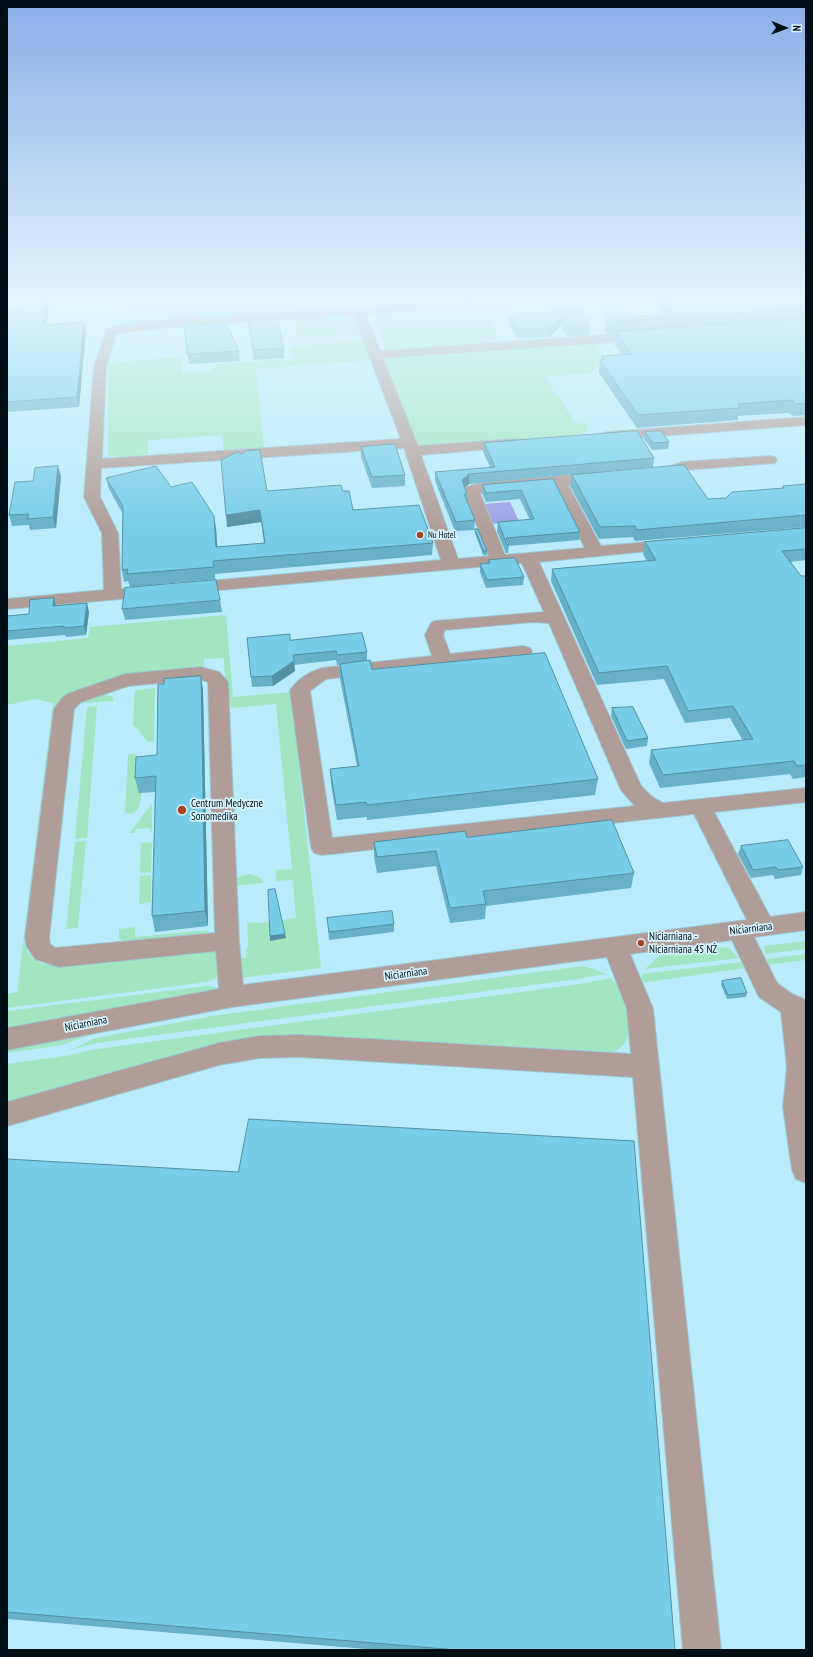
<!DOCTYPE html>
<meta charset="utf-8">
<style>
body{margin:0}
#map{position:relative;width:813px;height:1657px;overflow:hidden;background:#b9ebfc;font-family:"PT Sans Narrow",sans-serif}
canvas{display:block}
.frame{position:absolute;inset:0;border:8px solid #000f15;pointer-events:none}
.north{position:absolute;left:765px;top:8px;width:40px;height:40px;-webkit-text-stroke:3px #d7f5ff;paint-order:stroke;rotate:91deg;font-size:11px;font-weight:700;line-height:16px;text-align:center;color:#000f15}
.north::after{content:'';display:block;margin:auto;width:14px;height:18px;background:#000f15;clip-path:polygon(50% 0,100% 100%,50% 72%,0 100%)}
</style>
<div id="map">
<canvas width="813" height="1657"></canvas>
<div class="frame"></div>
<div class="north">N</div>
</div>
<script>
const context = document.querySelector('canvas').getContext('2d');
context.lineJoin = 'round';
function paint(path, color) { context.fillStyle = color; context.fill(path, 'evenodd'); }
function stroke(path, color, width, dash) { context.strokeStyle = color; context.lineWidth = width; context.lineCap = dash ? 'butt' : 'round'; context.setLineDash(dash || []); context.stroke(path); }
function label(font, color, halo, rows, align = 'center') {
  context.font = font + ' "PT Sans Narrow",sans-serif'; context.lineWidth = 3.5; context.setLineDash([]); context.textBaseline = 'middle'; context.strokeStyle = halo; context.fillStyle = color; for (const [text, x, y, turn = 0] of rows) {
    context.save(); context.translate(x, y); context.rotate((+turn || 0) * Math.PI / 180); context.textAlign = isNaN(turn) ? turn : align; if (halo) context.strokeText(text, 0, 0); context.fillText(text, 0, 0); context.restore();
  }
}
const green = new Path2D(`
 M90,300H487L126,325L128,310L122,305H91Z
 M618,300H640L649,312L628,306Z
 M481,304L494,324L501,345L387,352L372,311Z
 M599,304L626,311L652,320L617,337Z
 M356,313L363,334L297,338L293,320L288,319L233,324L234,320Z
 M365,340L371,360L256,369L264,448L224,450L222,435L148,440V454C134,458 122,459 108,455V363L181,357L182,373L212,371L216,364L294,359L290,347Z
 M594,341L610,364L595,367L591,373L546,377L557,397H559L575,423L587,424L588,429L587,431L575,435L426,447L420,446L417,443L383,364L385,358L390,356L564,346L563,343Z
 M226,615L233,697L291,692L321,968L241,978L236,959L246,958V950L248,946L247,922L260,923L296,918L293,880L276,881V870L292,869L276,704L232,708L226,701L224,658L204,659V669L122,675L57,709L26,947C32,963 43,965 58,965L217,951L218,977L207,982L7,1008V994L17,992L53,703L35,699L7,705V646L88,638L90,627Z
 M155,688L154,742H148L133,724L135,690Z
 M101,694L112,696L114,699L113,701L73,704Z
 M97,706L87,838L75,839L87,707Z
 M130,754H136L140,758C141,768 148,824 125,812L128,756Z
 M152,803V832H150V828L135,829V833H130Z
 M86,841L78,928L66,929L75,842Z
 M152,842L151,872L140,873L141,843Z
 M251,874L261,878L263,883L234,886C235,876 242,875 251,874Z
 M151,875V902L139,904L140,876Z
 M135,927V937L208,930V936L126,943L119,938V929Z
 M806,941V949L765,954L764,946Z
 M727,947L739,958L645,969L659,956Z
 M806,954V960L767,965V959Z
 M742,962L745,968L641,983L642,974Z
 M582,966L594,969L605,974L578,979L97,1043L70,1050L93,1039L106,1036L212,1016Z
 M611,978C630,996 642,1037 614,1052L294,1035L251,1038L7,1104V1064L71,1055L90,1050L580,984Z
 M207,986L221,988L7,1030V1011Z
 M104,1030L62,1045L7,1053V1048Z`);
const water = new Path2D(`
 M510,502L519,521L492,524L484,504Z`);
const minor = new Path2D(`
 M473,300H532L530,302L526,304L368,314L367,319L380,351L645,332L649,333L651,336L649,339L645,340L383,358L418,446L513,439L518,440L520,443L518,446L513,447L421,455L458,559L489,556L463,490L466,487L480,483L601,472L606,474L609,477L606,480L568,485L601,546L673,540L679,542L681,545L679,548L539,562L641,786L651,796L663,803L806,788V802L714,812L770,917L806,912V930L754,937L777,983L792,994L806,1000V1183L796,1179L792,1170L783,1107L787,1067L781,1012L759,997L732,940L630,954L653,1009L721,1650H683L633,1077L300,1057L259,1058L219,1065L7,1126V1102L219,1043L259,1036L300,1035L631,1054L627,1009L607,957L232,1007L7,1050V1028L219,989L216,951L59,967L35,959L27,947L25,938L54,709L62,698L67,694L125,674L200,667L219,672L228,682L239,941L243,985L747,920L694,814L322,855L314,853L311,847L290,690C298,679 309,672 322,668L432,656L425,635L431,623L435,621L544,612L522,563L187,593L181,592L178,588L181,584L187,583L441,560L404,448L101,468L100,497L118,533L121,589L155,586L161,587L164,591L161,595L155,596L7,609V599L104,590L102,533L84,497L94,366L107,329L123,324L185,318ZM356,315L355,319L401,439L102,459L106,366L116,334L125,332L185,326ZM553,486L585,548L505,555L480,493ZM532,622L549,623L621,790L635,806L332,838L310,691L326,679L530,656L532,652L530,648L523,646L450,654L443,635L445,630ZM200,679L208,682L215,933L55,948L50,944L49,938L74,709L81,702L128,686Z
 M806,417V425L608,440L603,439L601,436L603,433L608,432Z
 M770,456L775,457L777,460L775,463L685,470C675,475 663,478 652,475L649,472L652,469L669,467L682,462Z`);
const wall = new Path2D(`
 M27,300H50L46,324L86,331L79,407L7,412V312L26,310Z
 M653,300H806V415L793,416L789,413L738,416V420L637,428L599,373L600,360H602V356L622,354L614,344L615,333L606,334L604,330L605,319L665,315Z
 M579,310L590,325L589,335L567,336L561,326L549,337L517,338L509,324V315Z
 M248,321L262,323L284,348V358L254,360Z
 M184,327L239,351L240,361L189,364Z
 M645,432L669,442L668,449L652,450L644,439Z
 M484,443L654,458L653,467L469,484L465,487L467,494V501L475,520L474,530L455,531L435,481V472L490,467L483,452Z
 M361,447L405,475V486L372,488L361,457Z
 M572,475L708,499L726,498L782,488L783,486L806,484V527L635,541L633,537L599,539L570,486Z
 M61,476L56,528L30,530L29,525L12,526L9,515L33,481Z
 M106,478L171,487L216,528L217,547L264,543L261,522L227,527L267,491H343L353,510L433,543L432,555L215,574V579L130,587L128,581L124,582L122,570L123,514L109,489Z
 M553,479L580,532L579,540L509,546L508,553H506L497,531L498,522L530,520L520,499L486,502L482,493L483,485Z
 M806,528V560L790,562L801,576H806V777L793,779L790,774L660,788L649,763L651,750L743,741L730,718L685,723L664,679L597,685L551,581L552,569L647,561L643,554L645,542Z
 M475,529L487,551V555H483L475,533Z
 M489,560L524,577L523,585L486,588L480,572V564L488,563Z
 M54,598L56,605L89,612L86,635L66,637L65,635L7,640V616L29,614Z
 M220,600L222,612L125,620L122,609Z
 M247,638L290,640L367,652V661L372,669L598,779L595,795L367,820V817L337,820L331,784L330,769L357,766L340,679V665H337L336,660L294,665L295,671L273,686L252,687Z
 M201,676L203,691L208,926L155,932L152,916L155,792L139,793L135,778L157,755L164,684Z
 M612,708L648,738L647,746L626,749L611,716Z
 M467,837L634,873L631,888L486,906L485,919L450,923L436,866L377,873L374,857V842Z
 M741,846L803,867L801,875L775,879L773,875L751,878L738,854Z
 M327,918L394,924V932L329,940Z
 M722,981L747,993L746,997L727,999L721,985Z
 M7,1159L675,1650H378L7,1619Z`);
const shadedWall = new Path2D(`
 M47,300H50L45,334L43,325Z
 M562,317L561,326L549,337L550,328Z
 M84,322L86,331L79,407L77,397Z
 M58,466L61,476L56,528L53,517Z
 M469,474V484L462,490V480Z
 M260,510L261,522L227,527L226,515Z
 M214,516L216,528L218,559L216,547Z
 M54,598L56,607L53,606Z
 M87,603L89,612L86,635L84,626Z
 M294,661L295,671L273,686L272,676Z
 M201,676L203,691L208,926L205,911Z
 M285,934L286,938L270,941V936Z`);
const building = new Path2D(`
 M27,300H47L43,325L84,322L77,397L7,402V312L26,310Z
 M664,300H806V308L608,322L605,319L676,314Z
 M579,310L590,325L568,327L562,317L550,328L518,329L509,315Z
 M806,319V403L796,404L792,400L738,404L740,408L638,415L600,360H605L602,356L632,354L616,332Z
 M262,320V323L278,322L284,348L253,350L248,321Z
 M226,323L239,351L187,354L184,327Z
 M637,431L654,458L469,474L462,480L467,494H464L475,520L456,522L435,472L495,467L484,443Z
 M661,431L669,442L653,443L645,432Z
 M395,444L405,475L372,477L361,447Z
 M260,450L267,491L341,485L343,491H349L353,510L419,505L433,543L213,561L214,567L127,574L128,569L122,570L123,506L106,478L156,466L171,487L192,482L214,516L216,547L265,543L260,510L226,515L221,460L237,452L242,454L246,451Z
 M684,465L708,499L726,498L732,492L784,488L783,486L806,484V515L637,530L635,526L600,527L572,475Z
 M58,466L53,517L27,519L29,514L9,515L15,482L33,481L35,468Z
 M553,479L580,532L506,538L509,544L507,545L498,522L534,519L521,490L486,493L483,485Z
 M806,528V549L782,551L801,576H806V765L797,766L794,761L663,775L651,750L753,739L733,706L688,711L667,666L599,673L552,569L656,560L645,542Z
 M475,529H478L487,551H484Z
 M515,558L524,577L487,580L480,564L490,563L489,560Z
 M216,580L220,600L122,609L125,588Z
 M54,598L53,606L87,603L84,626L64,628V626L7,631V616L29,614L30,600Z
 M362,633L367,652L337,655L336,651L293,655L294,661L272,676L251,677L247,638L290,634V640Z
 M545,653L598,779L367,805L366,802L336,805L330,769L359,766L340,664L370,660L372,669Z
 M201,676L205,911L152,916L156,776L135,778L136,757L157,755L158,684H164V679Z
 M633,707L648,738L627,741L612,708Z
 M612,820L634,873L483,891L486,904L450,908L436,851L377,857L374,842L465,831L467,837Z
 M788,840L803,867L778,870L776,867L753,870L741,846Z
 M275,889L285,934L270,936L268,890Z
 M392,911L394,924L329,932L327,918Z
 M741,978L747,993L728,995L722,981Z
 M249,1119L634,1141L675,1650H457L7,1612V1159L238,1172Z`);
const markers = [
 [420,535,4,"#ac451d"],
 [182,810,5,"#ac451d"],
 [641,943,4,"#ac451d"]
];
const farPoinames = [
 ["Nu Hotel",428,535]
];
const poiNames = [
 ["Centrum Medyczne",191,804],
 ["Sonomedika",191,817],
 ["Niciarniana -",649,937],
 ["Niciarniana 45 NŻ",649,950]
];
const streetNames = [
 ["Niciarniana",751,929,-7],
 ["Niciarniana",406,974,-8],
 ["Niciarniana",86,1024,-11]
];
paint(green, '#a1e6c0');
paint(water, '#9da2e2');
stroke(minor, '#9bc8d7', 2);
paint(minor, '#b19d97');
paint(wall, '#66b0c8');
paint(shadedWall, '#5390a2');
paint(building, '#77cde8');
stroke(building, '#5390a2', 1);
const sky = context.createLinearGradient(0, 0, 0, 532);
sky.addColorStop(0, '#8aade6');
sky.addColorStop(0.56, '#e0f6fe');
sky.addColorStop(1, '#e0f6fe00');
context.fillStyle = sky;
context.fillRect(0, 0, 813, 532);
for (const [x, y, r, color] of markers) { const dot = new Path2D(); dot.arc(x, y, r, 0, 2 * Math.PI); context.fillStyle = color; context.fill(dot); stroke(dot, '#d7f5ff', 1.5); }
label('9px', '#000f15', '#d7f5ff', farPoinames, 'left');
label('11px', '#000f15', '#d7f5ff', poiNames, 'left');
label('11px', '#000f15', '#d7f5ff', streetNames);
</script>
